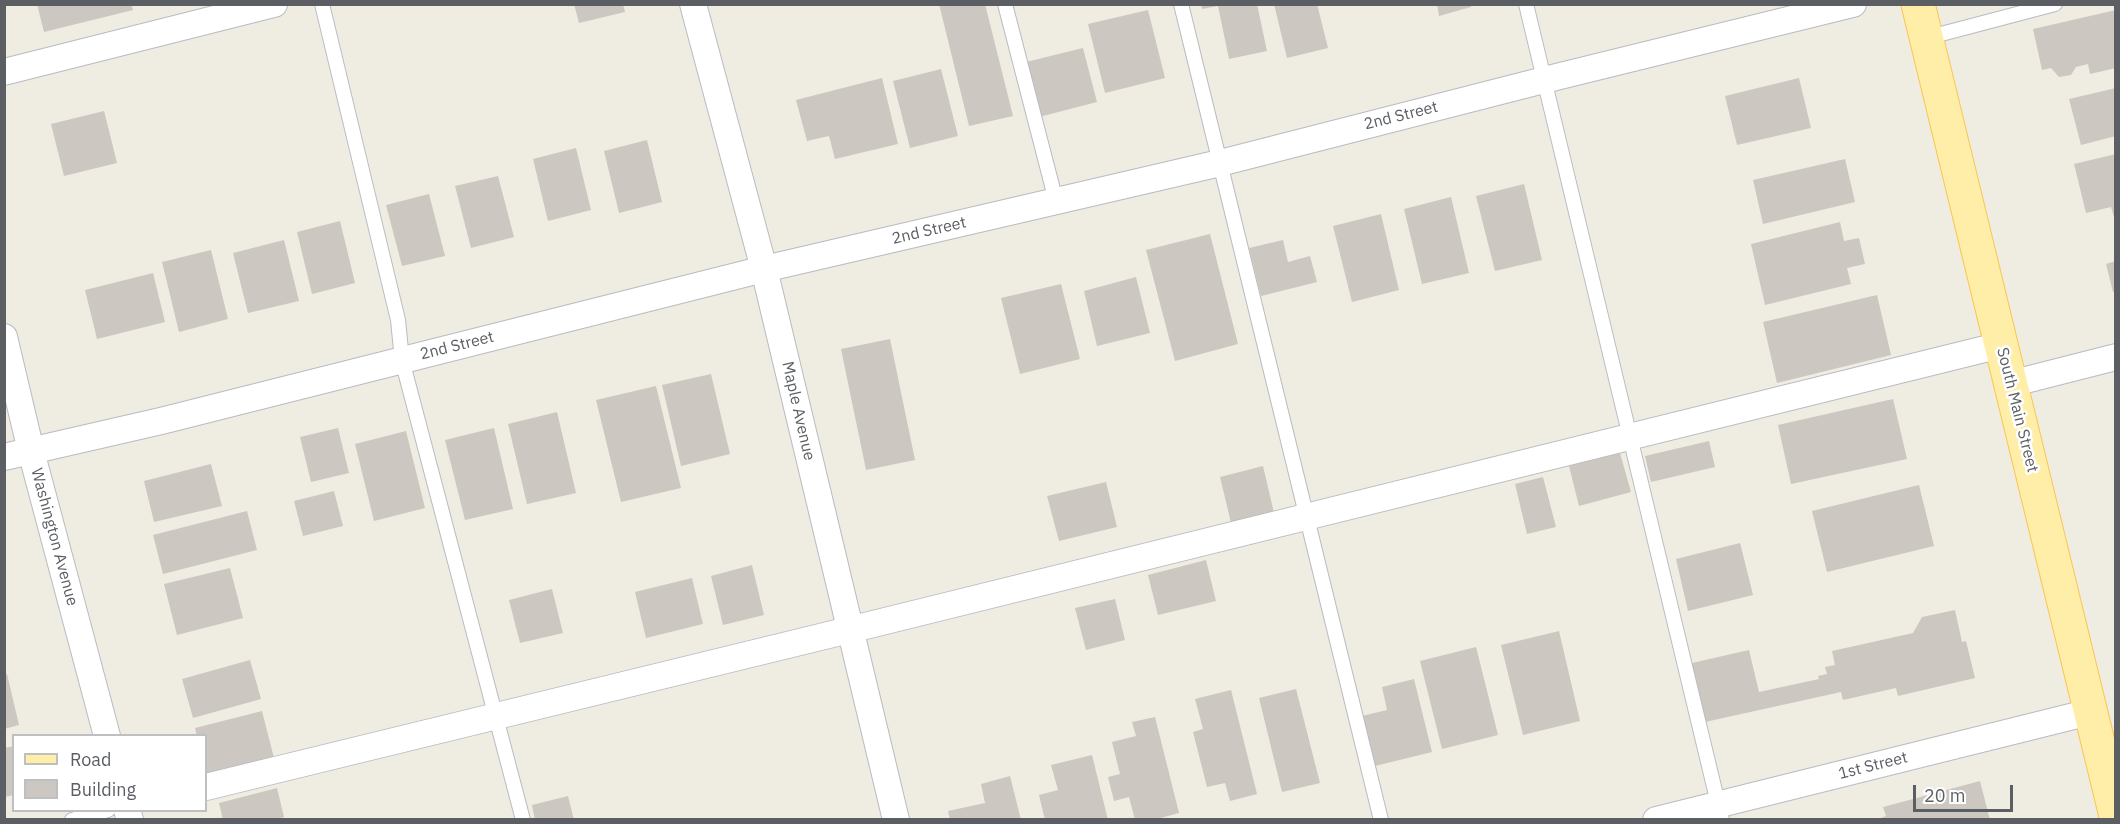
<!DOCTYPE html>
<style>
body{margin:0}
#map{position:relative;width:2120px;height:824px;overflow:hidden;background:#efece2;font-family:"IBM Plex Sans",sans-serif}
canvas{display:block}
.frame{position:absolute;inset:0;border:6px solid #5b5f64;pointer-events:none}
.legend{position:absolute;left:12px;top:734px;width:195px;height:78px;box-sizing:border-box;background:#fff;border:2px solid #bdbfc1;margin:0;padding:8px 10px;list-style:none;font-size:18px;color:#5b5f64}
.legend li{display:flex;align-items:center;gap:12px;height:30px}
.legend b{width:30px;border:2px solid #bdbfc1}
.scale{position:absolute;left:1913px;top:785px;width:100px;height:27px;box-sizing:border-box;border:3px solid #5b5f64;border-top:0;padding-left:8px;font-size:18px;line-height:21px;white-space:nowrap;color:#5b5f64;-webkit-text-stroke:4px #fff;paint-order:stroke}
</style>
<div id="map">
<canvas width="2120" height="824"></canvas>
<div class="frame"></div>
<ul class="legend">
<li><b style="height:8px;background:#ffeea7"></b>Road</li>
<li><b style="height:16px;background:#ccc8c1"></b>Building</li>
</ul>
<div class="scale">20 m</div>
</div>
<script>
const context = document.querySelector('canvas').getContext('2d');
context.lineJoin = 'round';
function paint(path, color) { context.fillStyle = color; context.fill(path, 'evenodd'); }
function stroke(path, color, width, dash) { context.strokeStyle = color; context.lineWidth = width; context.lineCap = dash ? 'butt' : 'round'; context.setLineDash(dash || []); context.stroke(path); }
function label(font, color, halo, rows, align = 'center') {
  context.font = font + ' "IBM Plex Sans",sans-serif'; context.lineWidth = 5; context.setLineDash([]); context.textBaseline = 'middle'; context.strokeStyle = halo; context.fillStyle = color; for (const [text, x, y, turn = 0] of rows) {
    context.save(); context.translate(x, y); context.rotate((+turn || 0) * Math.PI / 180); context.textAlign = isNaN(turn) ? turn : align; if (halo) context.strokeText(text, 0, 0); context.fillText(text, 0, 0); context.restore();
  }
}
const building = new Path2D(`
 M37,4H131L133,10L44,32Z
 M574,4H623L625,12L579,23Z
 M939,4H985L1013,116L969,126Z
 M1201,4H1257L1267,51L1229,59L1218,6L1202,9Z
 M1274,4H1317L1328,48L1287,58Z
 M1437,4H1471V7L1439,16Z
 M1148,10L1165,78L1105,93L1088,24Z
 M2116,10V68L2090,74L2088,64L2076,67L2071,75L2059,77L2051,68L2042,70L2033,29Z
 M1083,48L1097,102L1039,117L1026,62Z
 M941,69L958,136L910,148L893,81Z
 M882,78L898,144L835,159L829,136L807,141L796,100Z
 M1799,78L1811,128L1737,145L1725,96Z
 M2116,88V136L2081,145L2069,99Z
 M104,111L117,163L64,176L51,124Z
 M647,140L662,202L619,213L604,151Z
 M576,148L591,210L548,221L533,159Z
 M2116,154V217H2114L2111,207L2086,213L2074,164Z
 M1845,159L1855,202L1763,224L1753,180Z
 M498,176L514,237L471,248L455,186Z
 M1524,184L1542,260L1495,271L1476,196Z
 M429,194L445,256L402,266L386,205Z
 M1451,197L1469,273L1422,284L1404,209Z
 M1381,214L1399,290L1352,302L1333,226Z
 M340,221L355,283L312,294L297,232Z
 M1840,222L1844,241L1859,238L1865,264L1847,268L1851,284L1765,305L1751,244Z
 M1210,234L1238,344L1175,361L1146,250Z
 M284,240L299,301L248,313L233,253Z
 M1283,240L1288,262L1310,256L1317,282L1261,296L1249,248Z
 M211,250L228,319L179,332L162,262Z
 M2116,261V291L2113,292L2106,264Z
 M153,273L165,322L97,339L85,290Z
 M1136,277L1150,333L1097,346L1084,291Z
 M1061,284L1080,359L1020,374L1001,298Z
 M1877,295L1891,355L1777,383L1763,322Z
 M890,339L915,460L866,470L841,349Z
 M711,374L730,454L681,466L662,385Z
 M656,386L681,488L621,502L596,400Z
 M1893,399L1907,459L1791,484L1778,425Z
 M557,412L576,493L527,504L508,424Z
 M338,428L349,473L311,482L300,437Z
 M494,428L513,509L465,520L445,440Z
 M406,431L425,508L374,521L355,444Z
 M1709,441L1715,467L1651,482L1645,456Z
 M1620,453L1631,492L1579,506L1569,466Z
 M211,464L222,506L154,522L144,481Z
 M1263,466L1275,517L1232,527L1220,477Z
 M1543,477L1556,527L1527,534L1515,484Z
 M1106,482L1117,527L1059,541L1047,496Z
 M1919,485L1934,546L1827,572L1812,511Z
 M334,491L343,526L303,536L294,501Z
 M247,511L257,550L163,574L153,535Z
 M1740,543L1753,595L1688,611L1676,559Z
 M1206,560L1216,601L1158,615L1148,575Z
 M752,565L764,615L723,625L711,576Z
 M230,568L243,618L177,635L164,584Z
 M692,578L703,624L646,638L635,592Z
 M552,589L563,633L520,643L509,600Z
 M1115,599L1125,640L1086,650L1075,608Z
 M1955,610L1962,642L1966,641L1975,678L1898,696L1896,688L1843,700L1841,692L1705,722L1692,663L1749,650L1759,692L1819,679L1818,676L1827,674L1825,667L1835,665L1832,651L1913,633L1922,617Z
 M1559,631L1580,721L1523,735L1501,645Z
 M1476,647L1498,735L1442,749L1420,661Z
 M250,660L261,699L193,718L182,679Z
 M4,674H7L19,725L4,729Z
 M1414,679L1432,752L1375,766L1362,716L1387,710L1382,687Z
 M1296,689L1320,783L1282,792L1259,698Z
 M1231,690L1257,794L1230,801L1225,783L1207,787L1193,732L1203,729L1195,699Z
 M262,711L275,762L208,779L206,768V736H197L195,728Z
 M1155,717L1179,813L1153,820H1135L1129,797L1114,801L1108,777L1120,774L1112,742L1136,736L1132,722Z
 M14,746V795L4,797V748Z
 M1092,755L1108,820H1045L1039,795L1058,790L1051,765Z
 M1010,776L1021,820H950L948,811L985,803L981,784Z
 M1980,781L1990,820H1876L1886,816L1883,807Z
 M277,788L284,817L275,820H223L219,803Z
 M568,796L574,820H535L532,805Z`);
const service = new Path2D(`
 M322,4L398,320L402,360L523,820
 M1005,4L1056,201
 M1181,4L1381,820
 M1526,4L1722,820
 M1926,38L2055,4
 M72,820L108,810`);
const minor = new Path2D(`
 M693,4L764,269L896,820
 M4,72L274,4
 M4,337L31,451L107,736
 M2010,384L2116,357
 M4,457L161,421L764,269L1220,163L1544,80L1853,4
 M206,787L849,630L2001,345
 M127,810L130,820
 M1656,820L2090,712`);
const primary = new Path2D(`
 M1918,4L2116,816`);
const streetNames = [
 ["2nd Street",1401,116,-14],
 ["2nd Street",929,231,-13],
 ["2nd Street",457,346,-14],
 ["South Main Street",2017,410,76],
 ["Maple Avenue",798,411,77],
 ["Washington Avenue",54,537,75],
 ["1st Street",1873,766,-14]
];
paint(building, '#ccc8c1');
stroke(service, '#b8bbc0', 16);
stroke(minor, '#b8bbc0', 28);
stroke(primary, '#fbc54f', 35);
stroke(service, '#fff', 14);
stroke(minor, '#fff', 26);
stroke(primary, '#ffeea7', 33);
label('16px', '#5b5f64', '#fff', streetNames);
</script>
